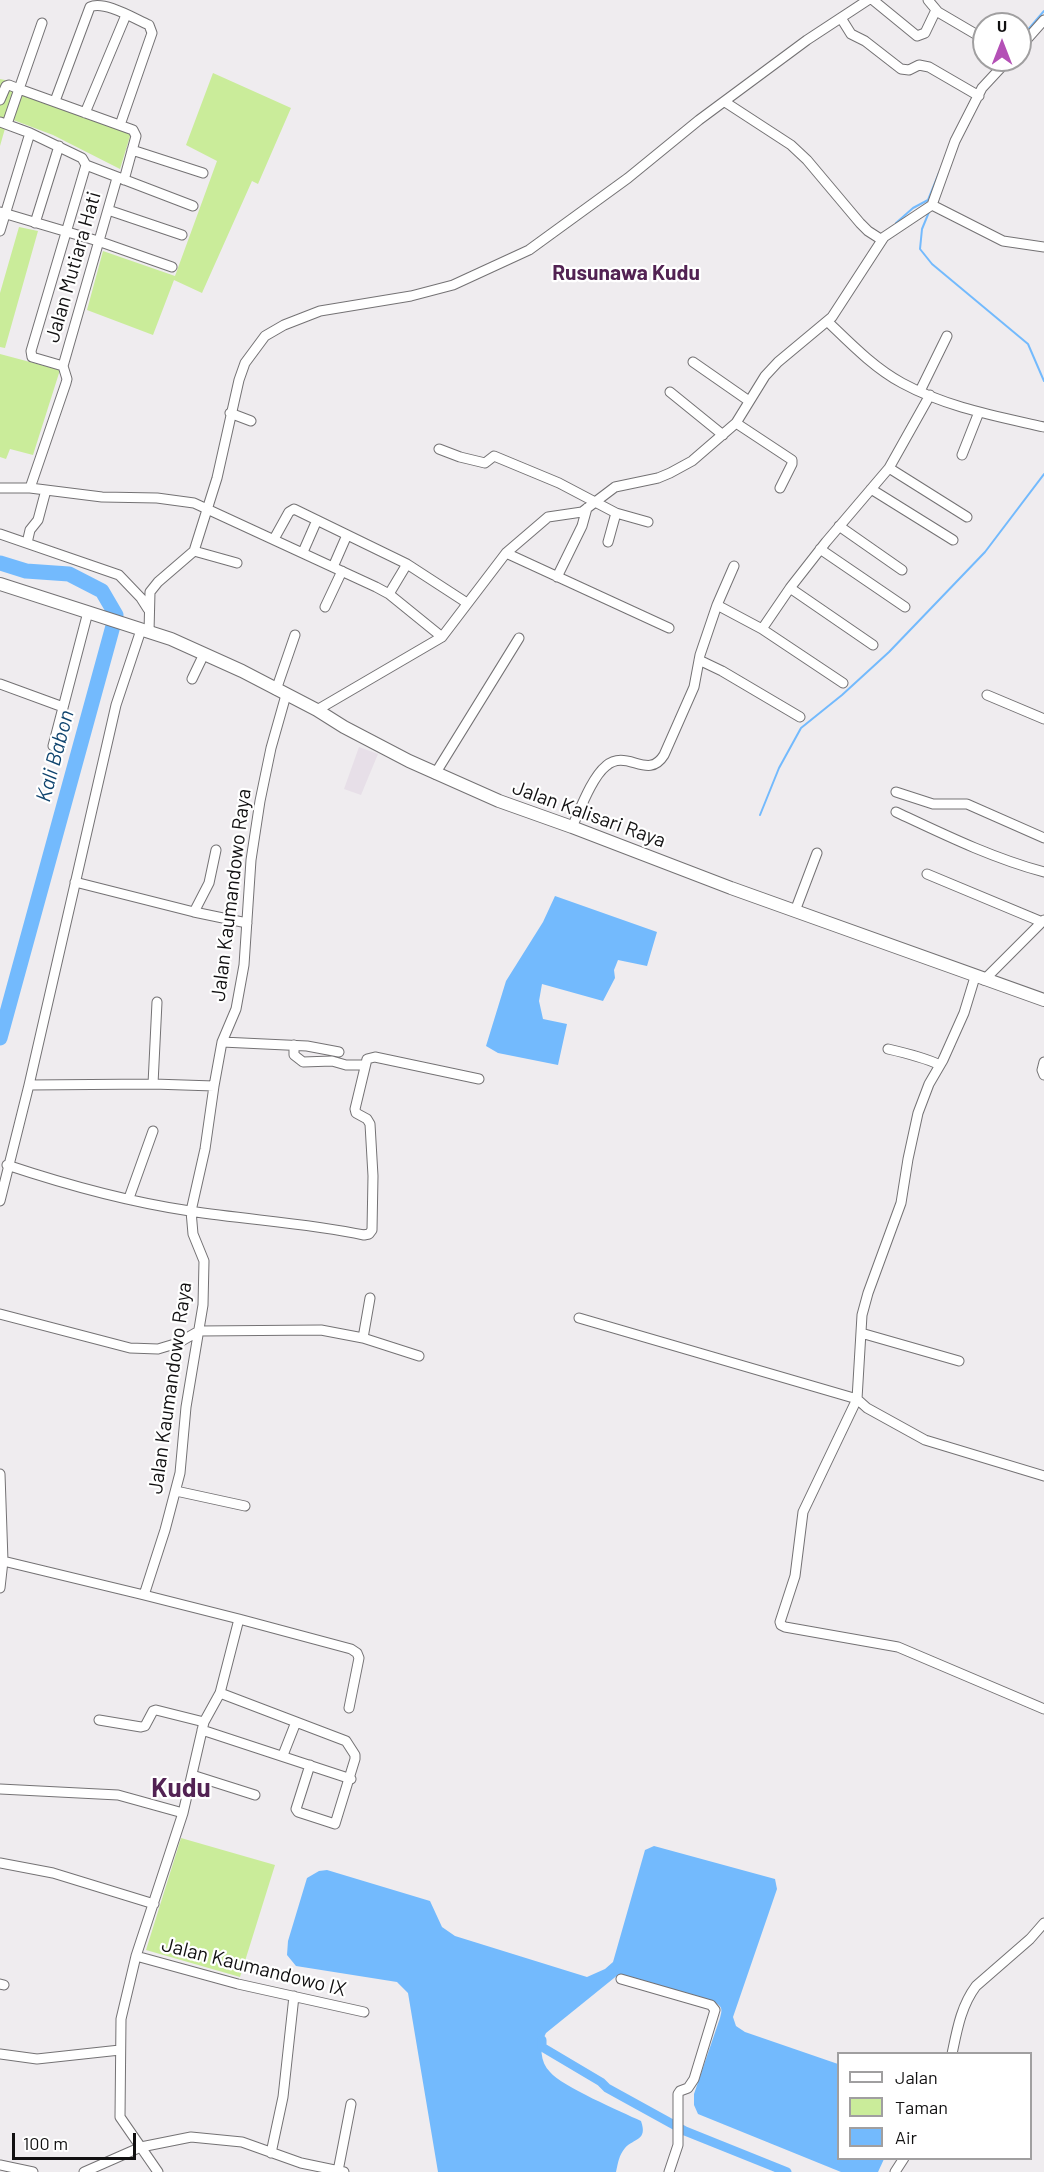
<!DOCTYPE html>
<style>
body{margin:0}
#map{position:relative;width:1044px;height:2172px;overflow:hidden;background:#efecef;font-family:Barlow,sans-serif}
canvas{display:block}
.legend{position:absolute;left:837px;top:2052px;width:195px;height:108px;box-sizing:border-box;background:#fff;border:2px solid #a09fa0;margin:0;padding:8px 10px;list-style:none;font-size:18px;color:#111011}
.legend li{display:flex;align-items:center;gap:12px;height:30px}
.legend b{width:30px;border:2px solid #a09fa0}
.north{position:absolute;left:972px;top:12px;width:60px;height:60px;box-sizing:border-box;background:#fff;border:2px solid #a09fa0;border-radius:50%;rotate:0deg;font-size:16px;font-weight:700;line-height:24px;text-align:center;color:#111011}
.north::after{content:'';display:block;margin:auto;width:21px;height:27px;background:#b450b6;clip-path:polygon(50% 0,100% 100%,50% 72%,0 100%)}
.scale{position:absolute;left:12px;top:2133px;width:124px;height:27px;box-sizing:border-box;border:3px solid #111011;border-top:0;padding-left:8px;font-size:18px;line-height:21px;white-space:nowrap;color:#111011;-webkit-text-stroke:4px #fff;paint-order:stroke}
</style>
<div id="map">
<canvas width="1044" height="2172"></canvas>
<ul class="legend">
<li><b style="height:8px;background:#fff"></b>Jalan</li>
<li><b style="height:16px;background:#caec9a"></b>Taman</li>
<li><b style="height:16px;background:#73bafd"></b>Air</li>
</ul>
<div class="north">U</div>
<div class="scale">100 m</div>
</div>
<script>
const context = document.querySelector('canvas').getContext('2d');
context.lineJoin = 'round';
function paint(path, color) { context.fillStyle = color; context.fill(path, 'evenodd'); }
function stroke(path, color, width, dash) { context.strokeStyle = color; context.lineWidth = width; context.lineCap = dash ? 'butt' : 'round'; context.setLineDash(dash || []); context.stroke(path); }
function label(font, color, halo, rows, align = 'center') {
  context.font = font + ' Barlow,sans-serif'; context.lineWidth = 4.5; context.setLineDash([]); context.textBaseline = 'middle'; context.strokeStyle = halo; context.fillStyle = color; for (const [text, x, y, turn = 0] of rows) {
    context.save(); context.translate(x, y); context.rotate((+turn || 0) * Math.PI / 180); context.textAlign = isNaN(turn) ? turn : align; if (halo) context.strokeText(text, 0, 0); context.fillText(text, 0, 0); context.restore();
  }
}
const built = new Path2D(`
 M359,747L378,754L361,795L344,789Z`);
const green = new Path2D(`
 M213,73L291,108L258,184L252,181L202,293L174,280L153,335L87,310L103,251L175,276L217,161L186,145Z
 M0,79L5,80L19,90L131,133L120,169L53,135L8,118L0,146Z
 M19,227L38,231L5,348L0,347V293Z
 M0,354L60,370L33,455L10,449L6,459L0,457Z
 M181,1838L275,1865L240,1977L146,1950Z`);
const water = new Path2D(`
 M555,896L657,932L647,966L618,960L614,970L615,978L603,1001L542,984L539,1001L543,1019L567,1024L558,1065L498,1053L486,1046L506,981L543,922Z
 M654,1846L775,1879L777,1889L733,2017L736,2026L745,2032L838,2064V2158L884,2159L878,2172H841L698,2114L694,2105V2094L720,2018C723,2008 722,2006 712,2001L619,1974L546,2033C539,2045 540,2062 550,2072C561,2086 622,2112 641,2121C648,2141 634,2138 625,2148C619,2155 618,2163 616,2172H438L408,1993L397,1982L296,1966L287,1955L288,1941L307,1878L319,1871L327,1870L430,1901L442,1927L455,1936L587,1977L605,1969L613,1962L645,1850Z`);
const stream = new Path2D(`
 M1020,39L1044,11
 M929,212L922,229L920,249L932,264L1028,344L1044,381
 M896,223L913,208L928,200L939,173
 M760,815L779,768L801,728L842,695L889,652L985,552L1044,474`);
const canal = new Path2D(`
 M542,2040V2047L601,2082L607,2088L685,2131L787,2172`);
const river = new Path2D(`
 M0,563L26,571L69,574L102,591L116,615L0,1038`);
const minor = new Path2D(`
 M873,0L917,36L925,33L936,10
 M928,0L938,12L984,39
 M841,18L851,34L865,41L901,69L909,70L919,65L929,67L979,96
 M42,23L19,89L133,130L136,136L124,180
 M1020,47L1044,20
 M0,100L6,86L9,85L19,89L7,124
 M55,101L90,7C104,0 135,19 149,25L152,33L120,125
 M725,102L791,145L807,160L860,223L868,231L882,240
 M85,113L126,15
 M0,122L30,133
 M132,150L203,173
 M932,205L1003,241L1044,247
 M108,210L182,235
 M0,212L98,241L172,267
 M35,223L59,146
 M0,231L30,133L82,158L86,165L193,206
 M827,321C850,343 874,368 902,383C946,407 996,416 1044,427
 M693,362L749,401
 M63,366L32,357L31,351L86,165
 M63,366L117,178
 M920,391L947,336
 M670,392L723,435
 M230,413L251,421
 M736,423L792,460V464L780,488
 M439,449L460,457L485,463L494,456L559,483L616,513L648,522
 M962,455L979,412
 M889,468L967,517
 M0,488H30L102,497L157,498L194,503L376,587L389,594L442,637
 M30,488L66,383L67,379L63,366
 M871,489L953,540
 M839,526L902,570
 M0,534L119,575L141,598L148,609
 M274,539L289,512L294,509L407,564L467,603
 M608,542L616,513
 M27,543L30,530L38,520L46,490
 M820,549L905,607
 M194,551L237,563
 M303,552L317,520
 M506,553L669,628
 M333,567L347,535
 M557,577L582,526L587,508
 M790,588L873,645
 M389,594L407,564
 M717,605L762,629L843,683
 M325,607L342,571
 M762,629L790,588L826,542L889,468L930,395
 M149,632L150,592L158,582L194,551L217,478L239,380L245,363L265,336L284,325L320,311L411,296L453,285L529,250L628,178L699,120L807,40L868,0
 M699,660L722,671L800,717
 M192,679L204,654
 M0,684L63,707
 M276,690L295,635
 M987,695L1044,719
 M317,710L442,637L506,553L548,517L582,512L615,487L658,478L670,473L692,461L736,423L765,376L778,362L832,317L884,237L932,205L955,141L982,88L1008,60
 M53,746L88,612
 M435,774L519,638
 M896,792L933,804H967L1044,838
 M896,812C945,835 992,858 1044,872
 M572,827C580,810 592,777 606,766C627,748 648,781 664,755L694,687L700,655L717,605L734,566
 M927,874L1042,922
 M75,882L194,912L247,923
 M795,911L817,853
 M194,912L209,883L216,850
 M975,977L964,1013L943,1060L929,1084L918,1113L908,1159L901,1203L868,1293L862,1315L857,1399L803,1512L795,1576L780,1622L781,1625L785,1627L898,1647L1044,1709
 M984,980L1044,920
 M222,1042L307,1046L339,1052
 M294,1045V1055L303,1062L332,1061L346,1065H365
 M888,1049C906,1053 923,1057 940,1065
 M1044,1062L1042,1070L1044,1075
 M153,1084L157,1002
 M29,1085L153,1084L214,1086
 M7,1165C67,1185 129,1202 190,1211C248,1220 307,1223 364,1235L369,1234L372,1230L373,1176L370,1124L367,1119L356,1113L355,1109L367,1059L375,1057L479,1079
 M129,1198L153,1131
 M0,1201L29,1085L116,705L141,630
 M0,1314L130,1348L158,1349L178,1343L199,1331L321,1330L363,1338L419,1356
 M579,1318L857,1399L867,1408L925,1440L1044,1476
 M861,1333L959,1361
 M363,1338L370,1298
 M0,1474L3,1561L0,1588
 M176,1491L245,1506
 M3,1561L144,1595
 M239,1619L351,1649L357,1653L359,1658L349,1708
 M220,1693L346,1741L355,1755V1759L335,1824L298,1812L296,1809L310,1765
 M99,1720L141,1727L145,1726L153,1711L156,1710L204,1722
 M202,1730L351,1779
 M283,1755L296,1722
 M192,1775L255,1795
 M0,1789L118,1795L183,1813
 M0,1863L53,1873L154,1904
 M136,1956L238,1984L364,2012
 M621,1979L711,2005L715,2010L694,2079L688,2088L680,2091L678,2094V2145L669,2172
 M0,1984L4,1985
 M0,2054L37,2059L120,2050
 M952,2054C957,2030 961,2006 976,1986L1030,1939L1044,1923
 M271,2153L283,2097L294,1996
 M0,2165L33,2172
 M338,2171L351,2104
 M84,2172L141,2147L191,2137L242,2142L301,2163L344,2172
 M158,2172L120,2117L121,2019L136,1956L183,1813L204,1722L220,1693L239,1619L144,1595L165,1530L180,1473L186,1407L203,1305L204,1261L193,1234L191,1211L205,1149L214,1086L222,1042L236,1009L244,965L251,860L260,801L271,748L286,695
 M895,2172L904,2158`);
const tertiary = new Path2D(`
 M0,584L171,639L242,671L317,710L344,727L409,761L499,801L572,827L731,888L1044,1000`);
const streetNames = [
 ["Jalan Mutiara Hati",73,267,-74],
 ["Jalan Kalisari Raya",589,814,20],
 ["Jalan Kaumandowo Raya",231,895,-83],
 ["Jalan Kaumandowo Raya",170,1388,-82],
 ["Jalan Kaumandowo IX",254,1967,14]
];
const neighbourhoodNames = [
 ["Rusunawa Kudu",626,273]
];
const waterNames = [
 ["Kali Babon",55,756,-75]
];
const districtNames = [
 ["Kudu",181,1788]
];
paint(built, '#e7dfe8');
paint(green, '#caec9a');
paint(water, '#73bafd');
stroke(stream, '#73bafd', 2);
stroke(canal, '#73bafd', 9);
stroke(river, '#73bafd', 15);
stroke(minor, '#747274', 11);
stroke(tertiary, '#747274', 14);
stroke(minor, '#fff', 9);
stroke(tertiary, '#fff', 12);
label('20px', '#111011', '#fff', streetNames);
label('bold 21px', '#522253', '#fff', neighbourhoodNames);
label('italic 21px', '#10456f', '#fff', waterNames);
label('bold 26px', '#522253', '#fff', districtNames);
</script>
